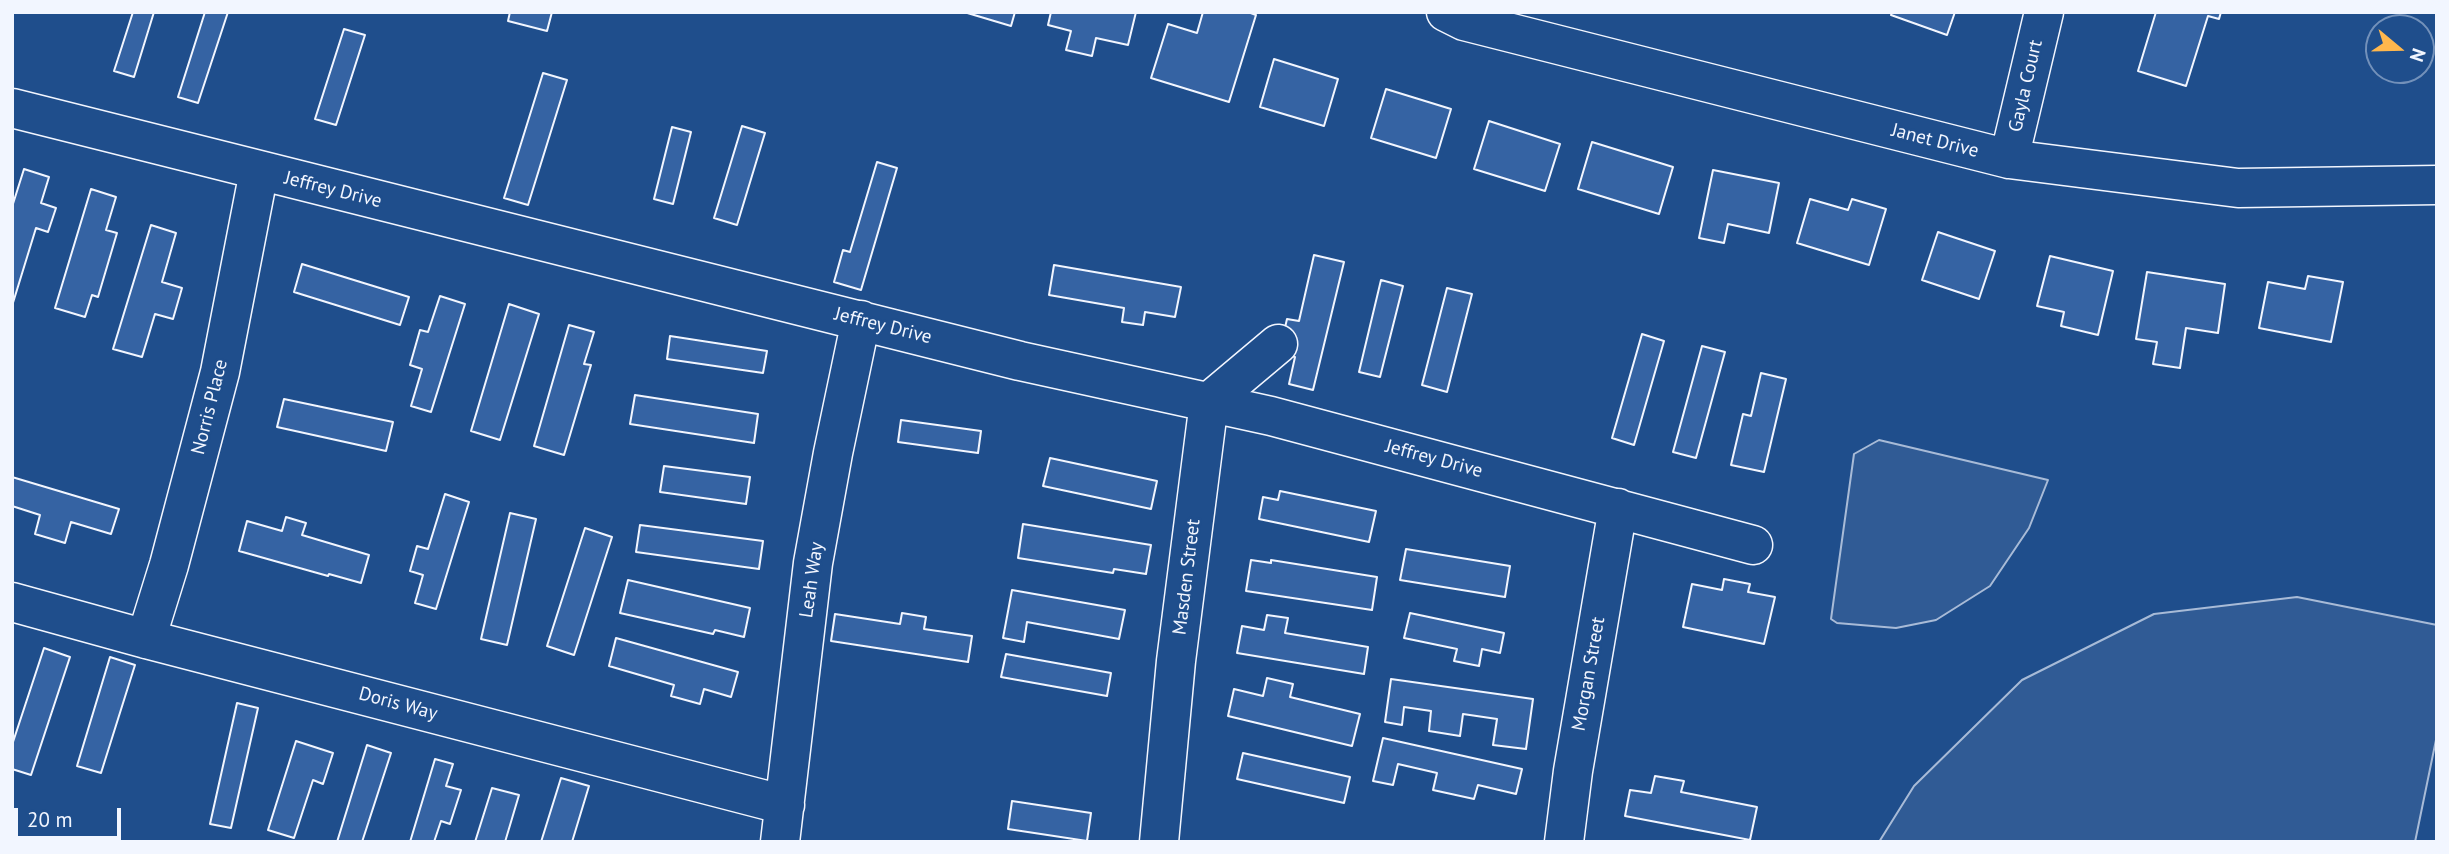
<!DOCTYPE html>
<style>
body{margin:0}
#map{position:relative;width:2449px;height:854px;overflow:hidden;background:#1f4e8c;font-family:"PT Sans",sans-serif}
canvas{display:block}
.frame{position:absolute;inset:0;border:14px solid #f2f6ff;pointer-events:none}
.north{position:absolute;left:2365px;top:14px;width:70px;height:70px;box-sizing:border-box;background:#1f4e8c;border:2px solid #7391ba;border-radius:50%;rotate:109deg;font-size:19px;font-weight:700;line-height:28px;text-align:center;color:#f2f6ff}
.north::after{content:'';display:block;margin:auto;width:24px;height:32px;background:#ffb74d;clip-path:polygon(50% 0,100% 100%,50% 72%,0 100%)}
.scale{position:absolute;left:14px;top:808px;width:107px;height:32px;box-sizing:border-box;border:4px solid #f2f6ff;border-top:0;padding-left:9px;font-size:21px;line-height:24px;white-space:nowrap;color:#f2f6ff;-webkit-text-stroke:5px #1f4e8c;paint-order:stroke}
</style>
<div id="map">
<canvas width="2449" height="854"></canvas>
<div class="frame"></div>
<div class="north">N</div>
<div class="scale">20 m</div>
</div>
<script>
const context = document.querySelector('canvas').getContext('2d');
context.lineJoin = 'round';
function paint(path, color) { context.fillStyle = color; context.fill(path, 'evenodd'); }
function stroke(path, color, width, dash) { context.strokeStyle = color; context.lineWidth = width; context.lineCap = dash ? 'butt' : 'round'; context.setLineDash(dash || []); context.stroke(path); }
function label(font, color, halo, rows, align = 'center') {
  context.font = font + ' "PT Sans",sans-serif'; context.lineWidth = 5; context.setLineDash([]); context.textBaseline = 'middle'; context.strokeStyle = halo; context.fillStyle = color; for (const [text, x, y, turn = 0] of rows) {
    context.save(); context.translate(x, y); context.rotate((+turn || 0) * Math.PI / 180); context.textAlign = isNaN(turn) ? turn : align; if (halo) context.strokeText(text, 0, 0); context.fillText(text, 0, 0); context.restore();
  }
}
const built = new Path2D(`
 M1879,440L2048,480L2029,528L1990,586L1936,620L1896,628L1837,623L1831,619L1854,454Z
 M2297,597L2437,625V735L2415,842H1879L1914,786L2022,680L2154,614Z`);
const building = new Path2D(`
 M133,12H154L134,77L114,71Z
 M205,12H228L198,103L178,97Z
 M510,12H552L547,31L508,21Z
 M964,12H1015L1011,26Z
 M1051,12H1136L1128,45L1096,38L1092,56L1066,50L1071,31L1048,25Z
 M1203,12H1248L1256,15L1229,102L1151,78L1168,24L1197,33Z
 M1892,12H1955L1947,35L1891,15Z
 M2156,12H2221L2219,19L2208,16L2186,86L2138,71Z
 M344,29L365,35L336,125L315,119Z
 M1274,59L1338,79L1324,126L1260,107Z
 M543,73L567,80L528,205L504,198Z
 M1386,89L1451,109L1436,158L1371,138Z
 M1489,121L1560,144L1545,191L1474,169Z
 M742,126L765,133L737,225L714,218Z
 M672,127L691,132L673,204L654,199Z
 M1592,142L1673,167L1659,214L1578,189Z
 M877,162L897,168L861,290L834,282L843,250L850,252Z
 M24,169L49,177L41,203L56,208L48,232L36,228L12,306V207Z
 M1713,170L1779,183L1769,233L1728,224L1724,243L1699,238Z
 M91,189L116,197L106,230L117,233L98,297L92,295L85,317L55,308Z
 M1810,199L1848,210L1852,199L1886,209L1869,265L1797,243Z
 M151,225L176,233L162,282L182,288L173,319L155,314L142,357L113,349Z
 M1938,232L1995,251L1979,299L1922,280Z
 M1314,255L1344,262L1313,390L1289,384L1295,357L1279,353L1287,319L1299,321Z
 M2050,256L2113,271L2098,335L2061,326L2064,312L2037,306Z
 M302,264L409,297L400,325L294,292Z
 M1054,265L1181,287L1175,317L1145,312L1143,325L1122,322L1124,308L1049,295Z
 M2147,272L2225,284L2218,333L2186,328L2180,368L2153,364L2157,342L2136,339Z
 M2308,276L2343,282L2331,342L2259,328L2268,282L2305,289Z
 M1381,280L1403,286L1380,377L1359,372Z
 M1447,288L1472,294L1447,392L1422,385Z
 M440,296L465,304L431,412L411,406L422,369L410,365L420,330L428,332Z
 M509,304L539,314L500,440L471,431Z
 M569,325L594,332L584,364L591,365L564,455L534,446Z
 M1642,334L1664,341L1634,445L1612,438Z
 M670,336L767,351L763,373L667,359Z
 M1702,346L1725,352L1696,458L1673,452Z
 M1761,373L1786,379L1764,472L1731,465L1743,414L1751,416Z
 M635,395L758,414L754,443L630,424Z
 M284,399L393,422L386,451L277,427Z
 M901,420L981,431L978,453L898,442Z
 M1050,458L1157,481L1151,509L1043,486Z
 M664,466L750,477L746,504L660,492Z
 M12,477L119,509L111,534L71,522L65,543L35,534L40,515L12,506Z
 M1280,491L1376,511L1369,542L1259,519L1263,497L1278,500Z
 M445,494L469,502L436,609L415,603L423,575L410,571L417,546L428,549Z
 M510,513L536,519L507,645L481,639Z
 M286,517L306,523L302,535L369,555L361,583L329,574L328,576L239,551L247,521L282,531Z
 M1023,524L1151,545L1146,574L1114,569L1113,573L1018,558Z
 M640,525L763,541L759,569L636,552Z
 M585,528L612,537L574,655L547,646Z
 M1406,549L1510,566L1505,597L1400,580Z
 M1251,560L1271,563V560L1377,577L1372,610L1246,591Z
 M1724,579L1750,584L1748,592L1775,597L1764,644L1683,627L1692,584L1722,590Z
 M628,580L750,608L744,637L715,630L713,634L620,613Z
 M1012,590L1125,610L1119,639L1027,622L1024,642L1003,638Z
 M902,613L926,617L924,629L972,636L968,662L831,641L835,614L900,624Z
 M1410,613L1504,633L1500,653L1482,649L1479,666L1454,661L1457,649L1404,638Z
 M1267,615L1288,618L1285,633L1368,647L1364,674L1237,653L1242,626L1264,630Z
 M616,638L738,672L731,697L704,689L700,704L671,696L674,685L609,666Z
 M44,648L70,657L31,775L12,769V745Z
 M1006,654L1111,673L1107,696L1001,677Z
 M110,657L135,665L101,773L77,766Z
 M1267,678L1293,684L1290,697L1360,714L1352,746L1228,716L1234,689L1263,696Z
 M1391,679L1533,699L1526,749L1493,745L1497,719L1463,714L1460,736L1429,731L1431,711L1404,707L1402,725L1385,722Z
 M237,703L258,708L231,828L210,824Z
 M1383,738L1522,769L1516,794L1478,785L1474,799L1433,790L1437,773L1398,764L1393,785L1373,781Z
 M296,741L333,753L323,784L313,780L294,838L268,830Z
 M367,745L391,753L362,842H337Z
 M1243,753L1350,777L1344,803L1237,779Z
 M435,759L453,764L446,786L461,790L450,824L441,821L434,842H410Z
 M1655,776L1684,781L1681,792L1757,807L1750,840L1625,816L1630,790L1651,793Z
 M561,778L589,786L572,842H541Z
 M492,788L519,795L505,842H475Z
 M1012,801L1091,813L1087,841L1008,829Z`);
const minor = new Path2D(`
 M1446,12L1464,21L2009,159L2238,188L2437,185
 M12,108L1020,361L1271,416L1753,545
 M2009,159L2044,12
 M12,602L146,639L785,805
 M146,639L169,565L220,372L259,171
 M780,842L813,563L833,453L861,320
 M1159,842L1176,661L1209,402L1278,344
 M1564,842L1573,771L1618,508`);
const streetNames = [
 ["Gayla Court",2026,86,-77],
 ["Janet Drive",1935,141,14],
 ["Jeffrey Drive",333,190,14],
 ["Jeffrey Drive",883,326,14],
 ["Norris Place",210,407,-76],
 ["Jeffrey Drive",1434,459,15],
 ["Masden Street",1187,577,-83],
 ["Leah Way",812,580,-82],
 ["Morgan Street",1589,674,-80],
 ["Doris Way",398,704,15]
];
paint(built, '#305b95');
stroke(built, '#a8bbd7', 2);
paint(building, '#3563a3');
stroke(building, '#f2f6ff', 2);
stroke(minor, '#f2f6ff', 41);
stroke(minor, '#1f4e8c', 38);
label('19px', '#f2f6ff', '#1f4e8c', streetNames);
</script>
